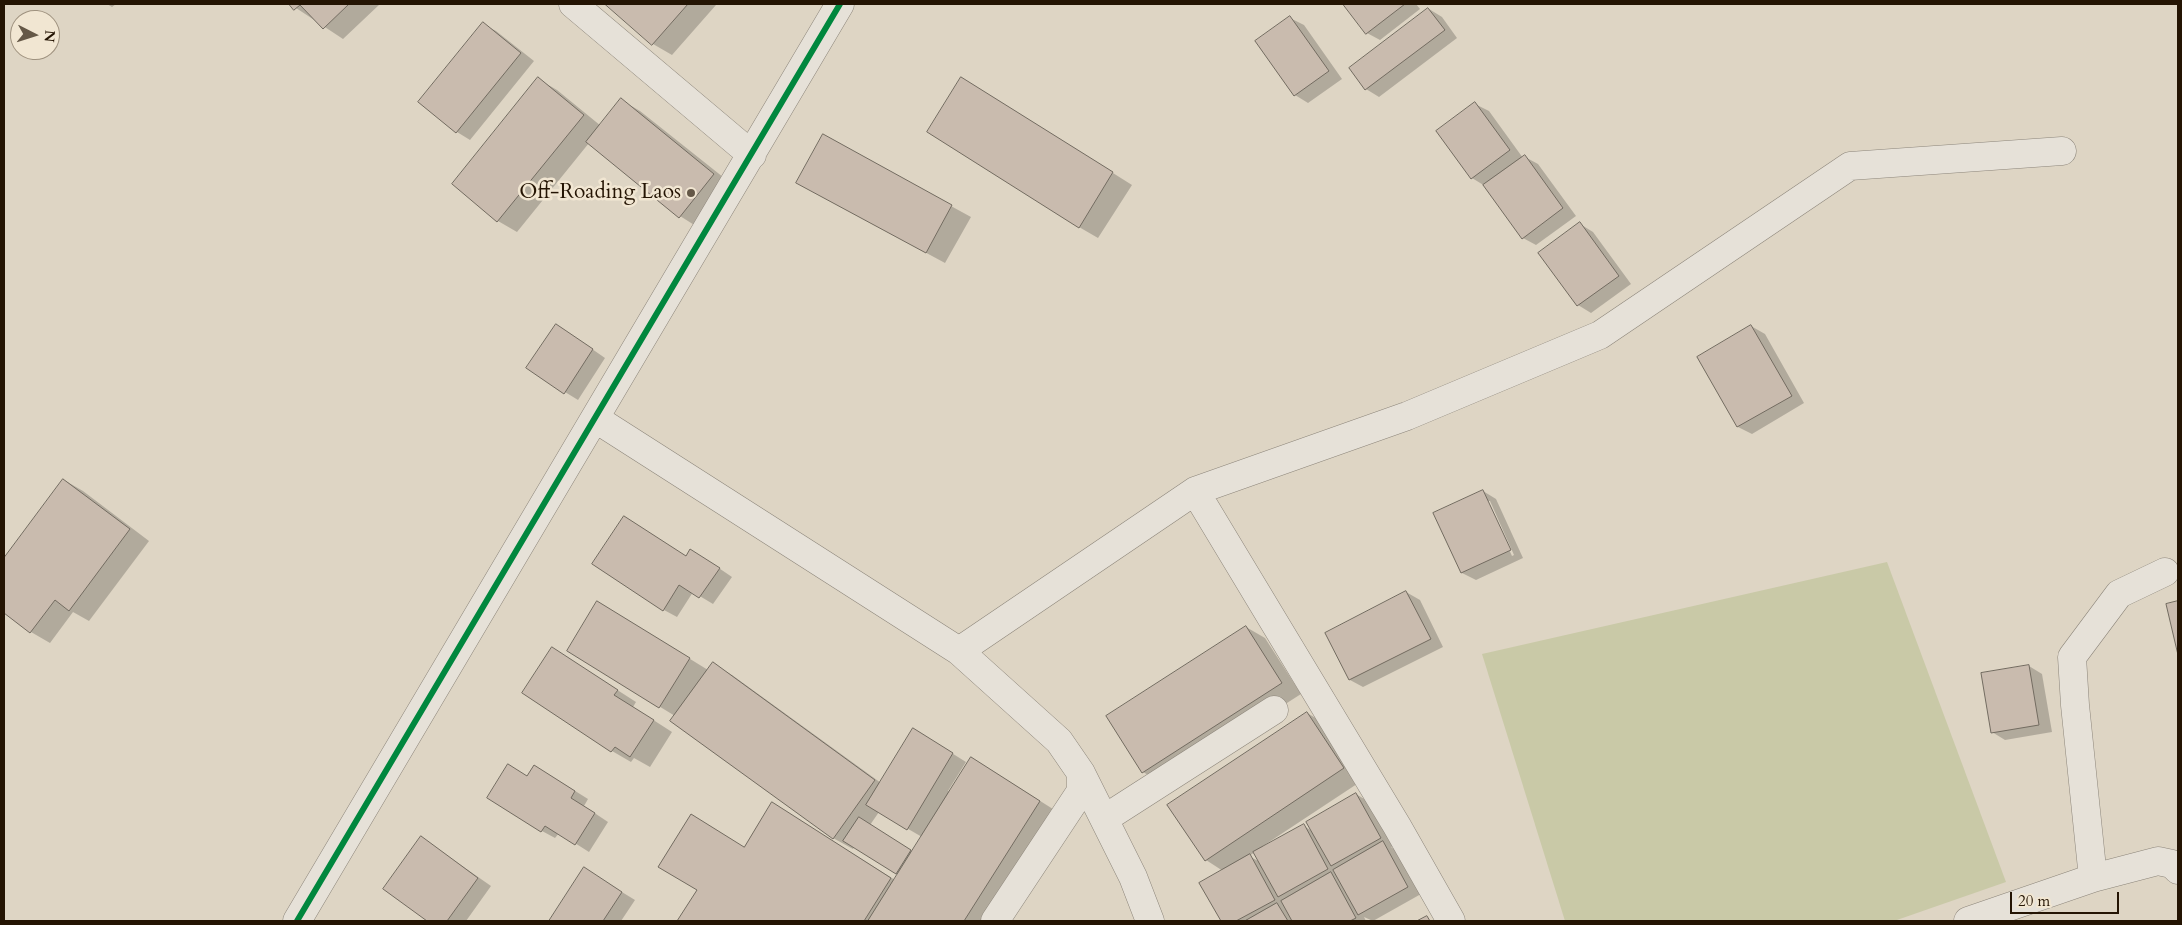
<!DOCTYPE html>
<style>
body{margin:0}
#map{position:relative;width:2182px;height:925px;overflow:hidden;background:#ded5c4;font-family:Cardo,serif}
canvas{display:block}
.frame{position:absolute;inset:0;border:5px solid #241403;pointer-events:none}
.north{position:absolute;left:10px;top:10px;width:50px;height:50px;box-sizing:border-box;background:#f1e6d2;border:1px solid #9f927f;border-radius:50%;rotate:95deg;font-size:14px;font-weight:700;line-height:20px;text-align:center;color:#241403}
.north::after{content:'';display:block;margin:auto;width:18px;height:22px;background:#655847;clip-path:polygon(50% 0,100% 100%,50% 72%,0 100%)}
.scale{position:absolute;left:2010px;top:892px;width:109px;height:22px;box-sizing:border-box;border:2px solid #241403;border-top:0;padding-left:6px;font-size:15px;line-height:18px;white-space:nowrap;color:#241403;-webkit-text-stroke:4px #f1e6d2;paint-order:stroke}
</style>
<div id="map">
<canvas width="2182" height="925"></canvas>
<div class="frame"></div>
<div class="north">N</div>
<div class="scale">20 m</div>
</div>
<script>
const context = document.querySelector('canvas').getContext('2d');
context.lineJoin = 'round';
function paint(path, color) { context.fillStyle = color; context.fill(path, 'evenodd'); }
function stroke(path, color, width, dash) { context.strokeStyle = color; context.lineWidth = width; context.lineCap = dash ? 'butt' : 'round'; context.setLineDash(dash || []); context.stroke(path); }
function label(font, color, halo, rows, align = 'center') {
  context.font = font + ' Cardo,serif'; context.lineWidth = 5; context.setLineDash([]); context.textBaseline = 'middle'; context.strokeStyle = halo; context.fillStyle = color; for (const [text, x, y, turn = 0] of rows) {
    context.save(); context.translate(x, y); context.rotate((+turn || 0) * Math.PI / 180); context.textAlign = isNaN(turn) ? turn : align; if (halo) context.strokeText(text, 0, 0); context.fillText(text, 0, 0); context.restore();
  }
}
const green = new Path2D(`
 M1887,562L2006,882L1894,921H1565L1482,654Z`);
const shadow = new Path2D(`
 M107,4H116L112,7Z
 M290,4H380L343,39Z
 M607,4H714L716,5L672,55L653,44Z
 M1345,4H1416L1420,9L1380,40L1367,33Z
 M1429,9L1442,17L1457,38L1379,97L1366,89Z
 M1290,18L1304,25L1342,79L1308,103L1295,95Z
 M483,24L496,31L534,61L470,140L457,132L420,102Z
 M538,79L557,90L601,126L621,100L640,111L733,185L699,228L680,216L589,143L517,232L498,221L453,184Z
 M981,90L1132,185L1098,238L1079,227Z
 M1475,104L1489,111L1523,158L1525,157L1538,164L1576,216L1536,245L1523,238L1485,186L1472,178Z
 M823,136L971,217L945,263L817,194Z
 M1580,224L1593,232L1631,284L1591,313L1578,305L1540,253Z
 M1751,326L1765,334L1804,403L1752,434L1738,427L1699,357Z
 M569,333L605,358L578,400L565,392Z
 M64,480L83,491L149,541L89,621L73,612L50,643L31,632L4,612V560Z
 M1483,491L1496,499L1523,558L1476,580L1462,573L1435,514ZM1487,501H1490L1514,555L1512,556Z
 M686,557L704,558L732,577L713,604L693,592L677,617L664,610Z
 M1406,592L1420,600L1443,647L1363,687L1350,680Z
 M617,614L708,670L713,664L732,675L881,783L926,737L966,762L948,791L951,792L972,758L1064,816L997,921H679L699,890L745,848L796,818L895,880L898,875L855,846L853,849L833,838L675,716L569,651ZM879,812L922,837L913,852L870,825Z
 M1246,627L1265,638L1301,694L1162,783L1143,772Z
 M552,648L636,702L633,707L672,732L650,767L634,758L631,762L612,751L523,693Z
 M2029,666L2042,674L2052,732L2005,740L1992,732Z
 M1307,713L1326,724L1363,780L1263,846L1264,848L1304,826L1312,831L1356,794L1369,802L1394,846L1391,847L1397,851L1421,894L1373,921L1364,917L1366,921H1222L1201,883L1223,871L1206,860ZM1255,852L1260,862L1249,856Z
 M548,774L588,799L584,806L608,822L589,852L559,833L555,838L542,831L528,777Z
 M422,838L491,886L466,921H429L385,889Z
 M584,869L635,900L621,921H551Z`);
const building = new Path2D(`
 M289,4H349L323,29L300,5L294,10Z
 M605,4H688L652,45Z
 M1343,4H1405L1366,34Z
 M1428,8L1445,30L1365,90L1349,68Z
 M1290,16L1329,71L1294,96L1255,41Z
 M483,22L521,53L456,133L418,102Z
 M538,77L584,115L497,222L452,184Z
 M961,77L1113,172L1079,228L927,132Z
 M621,98L714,174L679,218L586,142Z
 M1475,102L1510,150L1471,179L1436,131Z
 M823,134L952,205L926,253L796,183Z
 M1525,155L1563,208L1522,239L1483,185Z
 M1580,222L1619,276L1577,306L1538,253Z
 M556,324L593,349L564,394L526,368Z
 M1751,325L1792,396L1737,427L1697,357Z
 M63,479L130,529L69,611L55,600L30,633L4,613V558Z
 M1483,490L1511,550L1461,573L1433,513Z
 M624,516L686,556L690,549L720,568L699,598L679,585L663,611L592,564Z
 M1406,591L1431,639L1349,680L1325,633Z
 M597,601L690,658L659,708L567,651Z
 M2178,601V655L2166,604Z
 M1246,626L1282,683L1142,773L1106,716Z
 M552,647L618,690L614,695L654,720L630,757L615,747L611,752L522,693Z
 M713,662L875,780L833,839L670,721Z
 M2029,665L2039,725L1991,733L1981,673Z
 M1307,712L1344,768L1205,861L1167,805Z
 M913,728L953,753L907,830L866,805Z
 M971,757L1040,801L964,921H868Z
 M508,764L527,776L534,765L575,791L571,798L595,813L575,845L545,826L541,832L487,798Z
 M1356,793L1381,838L1331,866L1306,822Z
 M772,802L891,878L864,921H677L697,890L658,867L691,814L744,847Z
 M859,817L911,850L896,874L843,841Z
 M1304,824L1328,869L1278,897L1253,852Z
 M421,836L478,878L447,921H427L383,889Z
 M1383,841L1408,887L1358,915L1333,870Z
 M1250,854L1275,900L1236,921H1221L1199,883Z
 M584,867L622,892L603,921H549Z
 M1331,872L1356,918L1350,921H1292L1281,901Z
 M1277,903L1288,921H1245Z
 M1427,916L1430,921H1417Z`);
const minor = new Path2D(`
 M573,4L752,155
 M596,419L959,651L1059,741L1081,773L1133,877L1150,921
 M1195,491L1397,826L1451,921
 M959,651L1195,491L1407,416L1600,335L1850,166L2062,151
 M1104,819L1274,710
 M2093,878L2158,861L2172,864L2178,870
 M297,921L840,4
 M995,921L1081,791V773
 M1968,921L2093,878L2075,705L2072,657L2119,594L2165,572`);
const cycleway = new Path2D(`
 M297,921L840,4`);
const markers = [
 [691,193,5,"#655847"]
];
const poiNames = [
 ["Off-Roading Laos",681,193]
];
paint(green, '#c9c9a7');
paint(shadow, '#0003');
paint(building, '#c9bbae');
stroke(building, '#726b60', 1);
stroke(minor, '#8c857a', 29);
stroke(minor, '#e6e1d8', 28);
stroke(cycleway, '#00873e', 6);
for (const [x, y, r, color] of markers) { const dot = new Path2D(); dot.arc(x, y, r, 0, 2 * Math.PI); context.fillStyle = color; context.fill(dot); stroke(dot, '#f1e6d2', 2); }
label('21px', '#241403', '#f1e6d2', poiNames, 'right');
</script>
